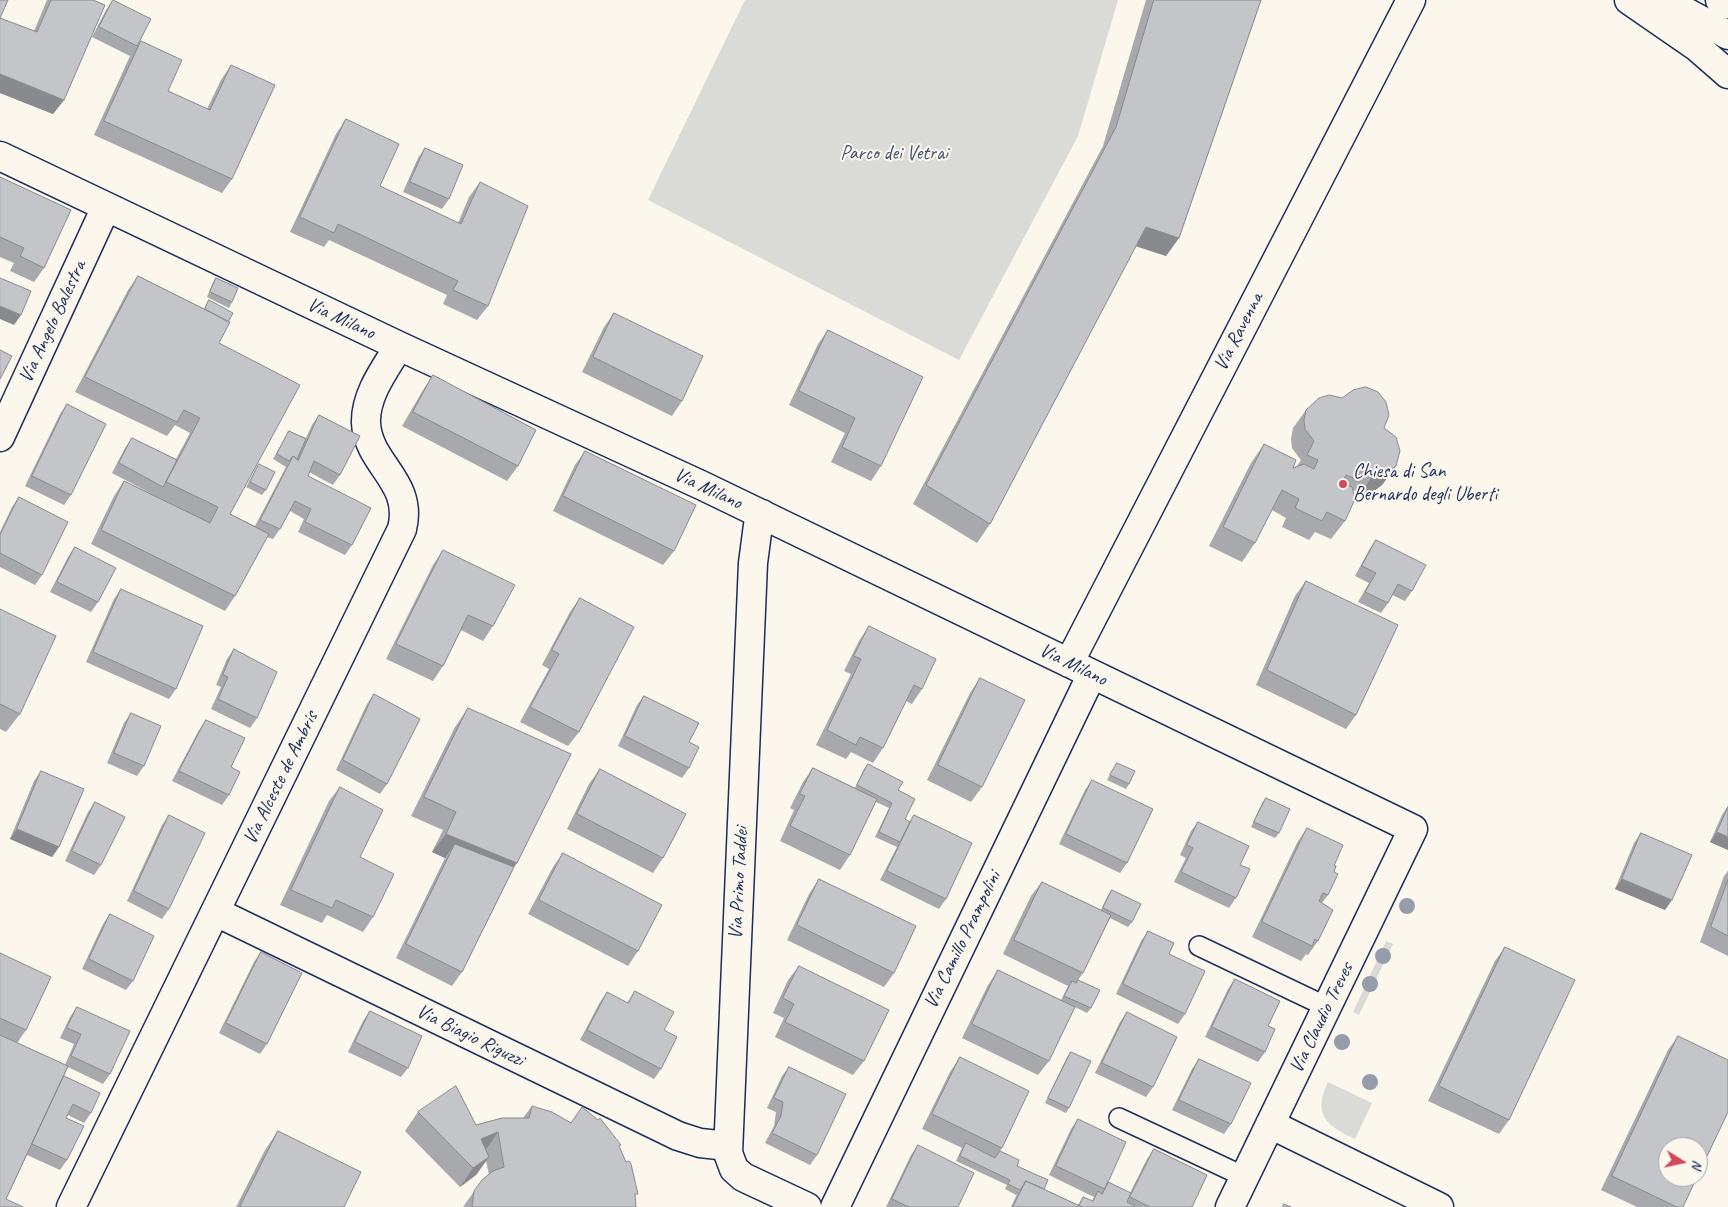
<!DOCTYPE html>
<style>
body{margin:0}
#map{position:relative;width:1728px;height:1207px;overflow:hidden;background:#fbf7ec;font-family:Caveat,sans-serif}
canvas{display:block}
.north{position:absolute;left:1658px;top:1137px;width:50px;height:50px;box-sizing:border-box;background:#fbf7ec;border:1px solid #a1a7b3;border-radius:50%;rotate:100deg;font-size:14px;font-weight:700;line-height:20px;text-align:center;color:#1b2f5e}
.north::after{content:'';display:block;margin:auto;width:18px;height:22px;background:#d1495b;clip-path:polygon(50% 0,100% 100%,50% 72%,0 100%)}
</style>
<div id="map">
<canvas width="1728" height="1207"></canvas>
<div class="north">N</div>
</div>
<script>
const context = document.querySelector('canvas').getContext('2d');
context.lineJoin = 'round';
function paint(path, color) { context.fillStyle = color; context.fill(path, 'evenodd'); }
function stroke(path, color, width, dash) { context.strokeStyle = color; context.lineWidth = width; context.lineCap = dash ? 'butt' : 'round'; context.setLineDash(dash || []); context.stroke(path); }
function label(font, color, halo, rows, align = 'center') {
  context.font = font + ' Caveat,sans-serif'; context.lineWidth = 4; context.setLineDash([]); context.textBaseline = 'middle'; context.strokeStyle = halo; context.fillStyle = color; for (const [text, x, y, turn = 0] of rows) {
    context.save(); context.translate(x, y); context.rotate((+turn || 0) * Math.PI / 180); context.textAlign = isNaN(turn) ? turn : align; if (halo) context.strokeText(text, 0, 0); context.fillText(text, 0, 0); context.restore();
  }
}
const green = new Path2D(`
 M745,0H1118L1078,136L959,360L648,200Z
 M1386,941L1393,944L1359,1015L1353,1012Z
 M1328,1082L1372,1103L1355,1139C1327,1126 1312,1115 1328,1082Z`);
const service = new Path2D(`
 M1199,946L1327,1007
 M1119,1118L1245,1177`);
const minor = new Path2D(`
 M0,156L399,346L703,486L1413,829L1230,1207
 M0,437L106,207
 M762,514L758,525L753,563L728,1153L734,1169L743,1177L807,1207
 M1069,663L1411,0
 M216,912L678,1136L700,1143L728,1146
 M1270,1124L1439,1207
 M71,1207L402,529C414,481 368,465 366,423C365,395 385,369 399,346
 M835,1207L1092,674`);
const primary = new Path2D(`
 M1664,0L1728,35
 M1720,0L1728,4`);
const trunk = new Path2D(`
 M1629,0L1697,47L1728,74`);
const trees = [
 [1407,906],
 [1383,956],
 [1370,984],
 [1342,1042],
 [1370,1082]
];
const wall = new Path2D(`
 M0,0V18L34,31L47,0H93L64,100L53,114L0,93Z
 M113,0L137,46L141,41L168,91L207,109L221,80L231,65L232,179L222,193L94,135L130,56L92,37L106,10Z
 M1146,0H1261L1179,238L1166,256L1135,246L990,524L977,543L913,504L1103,146Z
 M346,119L380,186L458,223L469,197L480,182L488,306L477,320L443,304L447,295L329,240L324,247L290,232L336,134Z
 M425,148L449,199L442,209L403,192L418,158Z
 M0,177L44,268L34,282L10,271L14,263L0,257Z
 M138,276L204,309L209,300L219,343L230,514L255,526L286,467L273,459L286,436L289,431L306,438L312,425L319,415L340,475L333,485L309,472L308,476L352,545L345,555L298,532L304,519L290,511L280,529L273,539L267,537L235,596L225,611L91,544L114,496L124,481L152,494L112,473L125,448L132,438L176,459L190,433L175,425L167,436L75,392L128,290Z
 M216,278L232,302L229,308L207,297L213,283Z
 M614,313L682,401L672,416L582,372L604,327Z
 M828,330L881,466L871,481L831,462L845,433L789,405L818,344Z
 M433,375L518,466L507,481L402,426L423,390Z
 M67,404L71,495L64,505L25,486L60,414Z
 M1306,410L1384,428L1396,466L1382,485L1374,491L1360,494L1353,490L1345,521L1331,539L1315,532L1309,540L1282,527L1286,518L1272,510L1255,543L1242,562L1209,546L1251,463L1264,444L1293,468L1297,466L1301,460L1292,448L1291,439L1293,428Z
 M585,451L674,551L663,565L553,511L575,465Z
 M259,464L266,490L262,495L246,487L256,469Z
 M19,497L42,575L35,585L0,567V532L12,507Z
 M1376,540L1412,591L1405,601L1392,595L1388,603L1381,613L1358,602L1369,583L1355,576L1369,550Z
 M75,547L98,602L91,612L50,592L68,557Z
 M443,550L493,626L483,641L461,630L443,666L433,681L386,659L433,565Z
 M1306,581L1356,715L1346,729L1256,685L1295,596Z
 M121,589L176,689L169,699L86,662L114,599Z
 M580,598L579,732L568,746L520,722L549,669L542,665L570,612Z
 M0,609L20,714L6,732L0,729Z
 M869,626L922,689L912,704L906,701L883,748L873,763L851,752L846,759L816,745L851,674L844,671L859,641Z
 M234,649L257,718L250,728L211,709L221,687L216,685L227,659Z
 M980,678L982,787L971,802L927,780L970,693Z
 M374,694L387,784L380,794L336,770L367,704Z
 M644,696L689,742V768L682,778L618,746L637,705Z
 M468,708L514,867L462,972L452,986L396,958L445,858L432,852L443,830L411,816L455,727Z
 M131,713L144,766L137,776L107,763L124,723Z
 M206,720L231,767L229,795L222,805L172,781L199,730Z
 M1117,763L1129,784L1126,789L1107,780Z
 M868,764L898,790L905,819L910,822L914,815L946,899L939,909L880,880L897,847L875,837L889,808L876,802L850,855L840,870L780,841L794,810L790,808L803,782L813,768L855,788L864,769Z
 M600,769L663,858L653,873L567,829L589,784Z
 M41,771L59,847L52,857L10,839L34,781Z
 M1092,780L1127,863L1120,873L1059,844L1085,790Z
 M340,787L360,857L373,917L363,932L327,915L322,923L280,905L329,801Z
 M1266,798L1279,833L1275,838L1251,827L1262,803Z
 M95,802L101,865L94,875L65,861L88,812Z
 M1728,806V850L1710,842L1722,815Z
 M169,815V909L162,919L127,901L162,825Z
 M1198,822L1240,865L1236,898L1229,908L1174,882L1186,858L1180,855L1191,831Z
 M1307,828L1334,866V872L1328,895L1322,903L1318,941L1308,955L1306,954L1301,961L1252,937L1297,843Z
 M1641,833L1665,910L1615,889L1634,843Z
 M563,853L638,951L628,966L528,914L553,867Z
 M1728,871V956L1700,942L1724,876Z
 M819,879L894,973L884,987L787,940L809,894Z
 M1042,882L1101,910L1108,895L1112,890L1132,922L1128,927L1110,918L1083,973L1078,980L1091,1008L1087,1013L1075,1007L1049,1061L1038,1075L962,1038L988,985L998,970L1061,1000L1068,986L1003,954L1031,896Z
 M110,914L133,981L126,990L82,969L103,924Z
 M1148,931L1169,954L1185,1014L1178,1024L1116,994L1141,941Z
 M1505,947L1509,1120L1499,1134L1428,1101L1495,961Z
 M261,952L267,1044L260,1054L219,1033L254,962Z
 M0,953L26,1030L17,1043L65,1065L74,1044L60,1038L70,1017L77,1007L110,1074L103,1084L68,1067L64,1076L91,1113L84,1123L68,1115L66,1118L67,1160L60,1170L27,1155L6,1199L0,1207Z
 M799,966L864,1061L853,1075L775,1037L784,1018L773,1013L788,980Z
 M1235,979L1268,1026L1265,1052L1258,1062L1205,1037L1228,989Z
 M635,991L664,1030L661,1069L654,1079L580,1040L600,1002L607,992L627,1003Z
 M370,1011L408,1068L401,1077L348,1052L363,1021Z
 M1127,1012L1153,1087L1146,1097L1095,1073L1120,1022Z
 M1678,1036L1683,1207H1637L1601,1190L1668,1050Z
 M1071,1052L1069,1108L1066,1113L1045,1103L1067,1057Z
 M960,1057L1002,1148L1000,1151L1044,1189L1078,1205L1083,1197L1092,1201L1094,1197L1049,1175L1071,1129L1078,1119L1108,1182L1130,1193L1147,1159L1154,1149L1192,1207H1011L1017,1194L1016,1195L1005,1189L1007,1185L956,1161L962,1148L922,1129L950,1072Z
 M1199,1059L1231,1124L1224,1134L1172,1110L1192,1069Z
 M789,1067L817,1155L810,1165L765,1143L774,1126L776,1112L767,1108L782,1076Z
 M532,1106L571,1123L619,1147L635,1198L636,1207H463L482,1180L489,1175L486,1161L476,1175L460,1187L405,1131L418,1112L476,1125L523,1118Z
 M278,1131L344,1207H236L265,1150Z
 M918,1145L958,1207H886L911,1155Z`);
const shadedWall = new Path2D(`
 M0,74L64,100L53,114L0,93Z
 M1146,227L1179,238L1166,256L1133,245Z
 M0,306L21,315L14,325L0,319Z
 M1396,466L1382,485L1374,491L1360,494L1373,475Z
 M17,829L59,847L52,857L10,839Z
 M1717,832L1728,837V850L1710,842Z
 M446,834L517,863L503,882L455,844L445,858L432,852Z
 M1622,879L1672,900L1665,910L1615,889Z
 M498,1132L485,1151L481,1139Z
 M489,1157L476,1175L460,1187L473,1168Z`);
const building = new Path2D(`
 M0,0H8L0,18L37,32L51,0H93L105,5L64,100L0,74Z
 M113,0L151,19L137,46L99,27Z
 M1154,0H1261L1179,238L1146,227L990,524L926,485L1116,127Z
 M141,41L182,60L168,91L210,110L231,65L275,85L232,179L104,121Z
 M346,119L399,144L380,186L461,224L480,182L528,206L488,306L453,290L458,281L338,224L334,233L300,217Z
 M425,148L463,165L449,199L410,182Z
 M0,177L71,210L44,268L20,256L24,248L0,237Z
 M138,276L230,322L219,343L300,385L230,514L269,534L235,596L101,530L124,481L210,523L218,507L166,482L200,418L184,410L177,422L85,377Z
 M0,278L31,291L21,315L0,306Z
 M216,278L238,288L232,302L210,292Z
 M209,300L233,313L228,322L205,309Z
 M614,313L703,356L682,401L593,357Z
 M828,330L923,377L881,466L842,447L855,418L799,391Z
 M0,350L12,356L0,379Z
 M433,375L536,430L518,466L413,412Z
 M1366,387L1378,392L1386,402L1389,415L1384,428L1396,437L1400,451L1396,466L1388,472L1373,475L1360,469L1356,479L1346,475L1342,483L1352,487L1355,499L1345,521L1327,512L1322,521L1295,508L1299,499L1282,490L1255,543L1223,527L1264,444L1296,460L1293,468L1304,464L1314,469L1318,460L1307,455L1314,441L1305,429L1304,420L1306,410L1319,398L1329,395L1342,398L1353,390Z
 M67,404L106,424L71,495L32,476Z
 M319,415L360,436L340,475L314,461L308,476L371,508L352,545L305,522L311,509L295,501L280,529L260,520L293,456L298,460Z
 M289,431L306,439L297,459L293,456L289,461L277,454Z
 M132,438L177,460L163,487L119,463Z
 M585,451L696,505L674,551L563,496Z
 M259,464L275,472L266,490L250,482Z
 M19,497L68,522L42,575L0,553V535Z
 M1376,540L1426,565L1412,591L1398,584L1388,603L1365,592L1376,573L1362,566Z
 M75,547L116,568L98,602L57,582Z
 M443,550L515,585L493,626L468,615L443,666L396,644Z
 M1306,581L1398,625L1356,715L1267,670Z
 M121,589L203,626L176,689L93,652Z
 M580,598L634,627L579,732L530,707L559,654L552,650Z
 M0,609L56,636L20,714L0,704Z
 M869,626L936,659L922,689L914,685L883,748L860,737L856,745L827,730L861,659L854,656Z
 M234,649L277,672L257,718L218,699L228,677L223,675Z
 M980,678L1025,700L982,787L938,765Z
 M374,694L420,719L387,784L343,760Z
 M644,696L699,723L689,742L699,747L689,768L625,736Z
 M468,708L571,754L517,863L446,834L456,812L424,797Z
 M131,713L161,726L144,766L114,753Z
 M206,720L245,738L231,767L240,772L229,795L179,771Z
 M1117,763L1135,771L1129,784L1110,775Z
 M868,764L903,782L898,790L915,799L905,819L910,822L900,842L879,832L892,803L857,785Z
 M813,768L877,799L850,855L790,826L805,796L800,794Z
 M600,769L686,814L663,858L577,814Z
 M41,771L84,789L59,847L17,829Z
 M1092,780L1153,809L1127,863L1066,834Z
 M340,787L383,810L360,857L394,874L373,917L336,900L332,908L291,890Z
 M1266,798L1290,809L1279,833L1254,822Z
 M95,802L125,817L101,865L72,851Z
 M1728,807V837L1717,832Z
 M169,815L205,833L169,909L134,891Z
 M914,815L972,843L946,899L887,871Z
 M1198,822L1249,846L1240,865L1250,869L1236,898L1181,872L1193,848L1187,845Z
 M1307,828L1343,845L1334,866H1336L1334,872L1338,874L1328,895L1323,893L1319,901L1333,910L1318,941L1315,939L1312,946L1262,922Z
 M1641,833L1692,855L1672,900L1622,879Z
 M455,844L514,867L462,972L406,944Z
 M563,853L662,905L638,951L539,900Z
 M819,879L916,926L894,973L797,925Z
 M1728,880V936L1711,927Z
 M1042,882L1111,915L1083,973L1014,940Z
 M1112,890L1141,904L1132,922L1103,908Z
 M110,914L154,936L133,981L89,959Z
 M1148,931L1174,943L1169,954L1205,971L1185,1014L1123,984Z
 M1505,947L1575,980L1509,1120L1439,1086Z
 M261,952L302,973L267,1044L226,1023Z
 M0,953L51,977L26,1030L0,1018Z
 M799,966L889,1010L864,1061L785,1022L794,1004L783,998Z
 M998,970L1075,1007L1049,1061L972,1024Z
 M1235,979L1280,1001L1268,1026L1275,1029L1265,1052L1212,1027Z
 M1078,980L1100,990L1091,1008L1064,996L1072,981L1076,983Z
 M635,991L674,1012L664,1030L677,1037L661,1069L587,1030L607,992L628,1003Z
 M77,1007L130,1031L110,1074L71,1056L81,1034L67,1028Z
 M370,1011L422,1036L408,1068L355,1042Z
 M1127,1012L1177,1037L1153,1087L1102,1063Z
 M0,1035L68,1066L6,1199L23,1207H0Z
 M1678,1036L1728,1060V1112L1698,1175V1147H1668V1177H1697L1683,1207H1677L1612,1176Z
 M1071,1052L1091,1061L1069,1108L1048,1098Z
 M960,1057L1029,1091L1002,1148L932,1114Z
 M1199,1059L1251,1083L1231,1124L1179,1100Z
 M789,1067L846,1094L817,1155L772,1133L781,1116L783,1102L774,1098Z
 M64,1076L100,1093L91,1113L73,1104L66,1118L84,1126L67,1160L32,1144Z
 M456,1086L476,1125L502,1118H529L532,1106L552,1112L571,1123L582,1107L598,1120L600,1118L621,1145L619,1146L626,1162L629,1161L631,1164L638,1194H635L636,1207H472L474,1191L482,1180L493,1171L504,1167L498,1132L481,1139L489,1157L473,1168L418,1112Z
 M1078,1119L1126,1142L1105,1189L1056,1166Z
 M278,1131L361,1172L344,1207H240Z
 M966,1143L995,1158L1000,1151L1019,1160L1017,1166L1048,1180L1044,1189L1026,1181L1020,1190L1008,1184L1010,1180L960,1156Z
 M918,1145L974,1173L958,1207H909L892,1199Z
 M1154,1149L1207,1175L1192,1207H1150L1130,1197Z
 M1026,1181L1082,1207H1013Z
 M1108,1182L1131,1193L1127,1202L1135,1206L1134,1207H1082L1079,1206L1083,1197L1093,1201L1098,1191L1102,1194Z
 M1284,1204L1291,1207H1283Z`);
const markers = [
 [1343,484,5,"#d1495b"]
];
const parkNames = [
 ["Parco dei Vetrai",894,154]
];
const streetNames = [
 ["Via Milano",341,319,25],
 ["Via Angelo Balestra",53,322,-65],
 ["Via Ravenna",1239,332,-63],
 ["Via Milano",708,489,25],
 ["Via Milano",1073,665,26],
 ["Via Alceste de Ambris",281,778,-64],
 ["Via Primo Taddei",739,883,-87],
 ["Via Camillo Prampolini",963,940,-64],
 ["Via Claudio Treves",1322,1018,-64],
 ["Via Biagio Riguzzi",470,1036,26]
];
const poiNames = [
 ["Chiesa di San",1353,472],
 ["Bernardo degli Uberti",1353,495]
];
paint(green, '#dadad7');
stroke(service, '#1b2f5e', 22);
stroke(minor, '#1b2f5e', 31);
stroke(primary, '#1b2f5e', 31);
stroke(trunk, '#1b2f5e', 31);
stroke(service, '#fbf7ec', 19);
stroke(minor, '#fbf7ec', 28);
stroke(primary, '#fbf7ec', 28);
stroke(trunk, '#fbf7ec', 28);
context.fillStyle = '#959cab';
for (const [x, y] of trees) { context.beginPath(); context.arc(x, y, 8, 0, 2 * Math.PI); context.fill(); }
paint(wall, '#a8a9ad');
paint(shadedWall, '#888a8d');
paint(building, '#c3c5c9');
stroke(building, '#888a8d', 1);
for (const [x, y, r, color] of markers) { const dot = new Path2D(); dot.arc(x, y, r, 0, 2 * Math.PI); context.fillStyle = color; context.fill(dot); stroke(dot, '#fbf7ec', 2); }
label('20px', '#415176', '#fbf7ec', parkNames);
label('20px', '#1b2f5e', '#fbf7ec', streetNames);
label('20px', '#1b2f5e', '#fbf7ec', poiNames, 'left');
</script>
